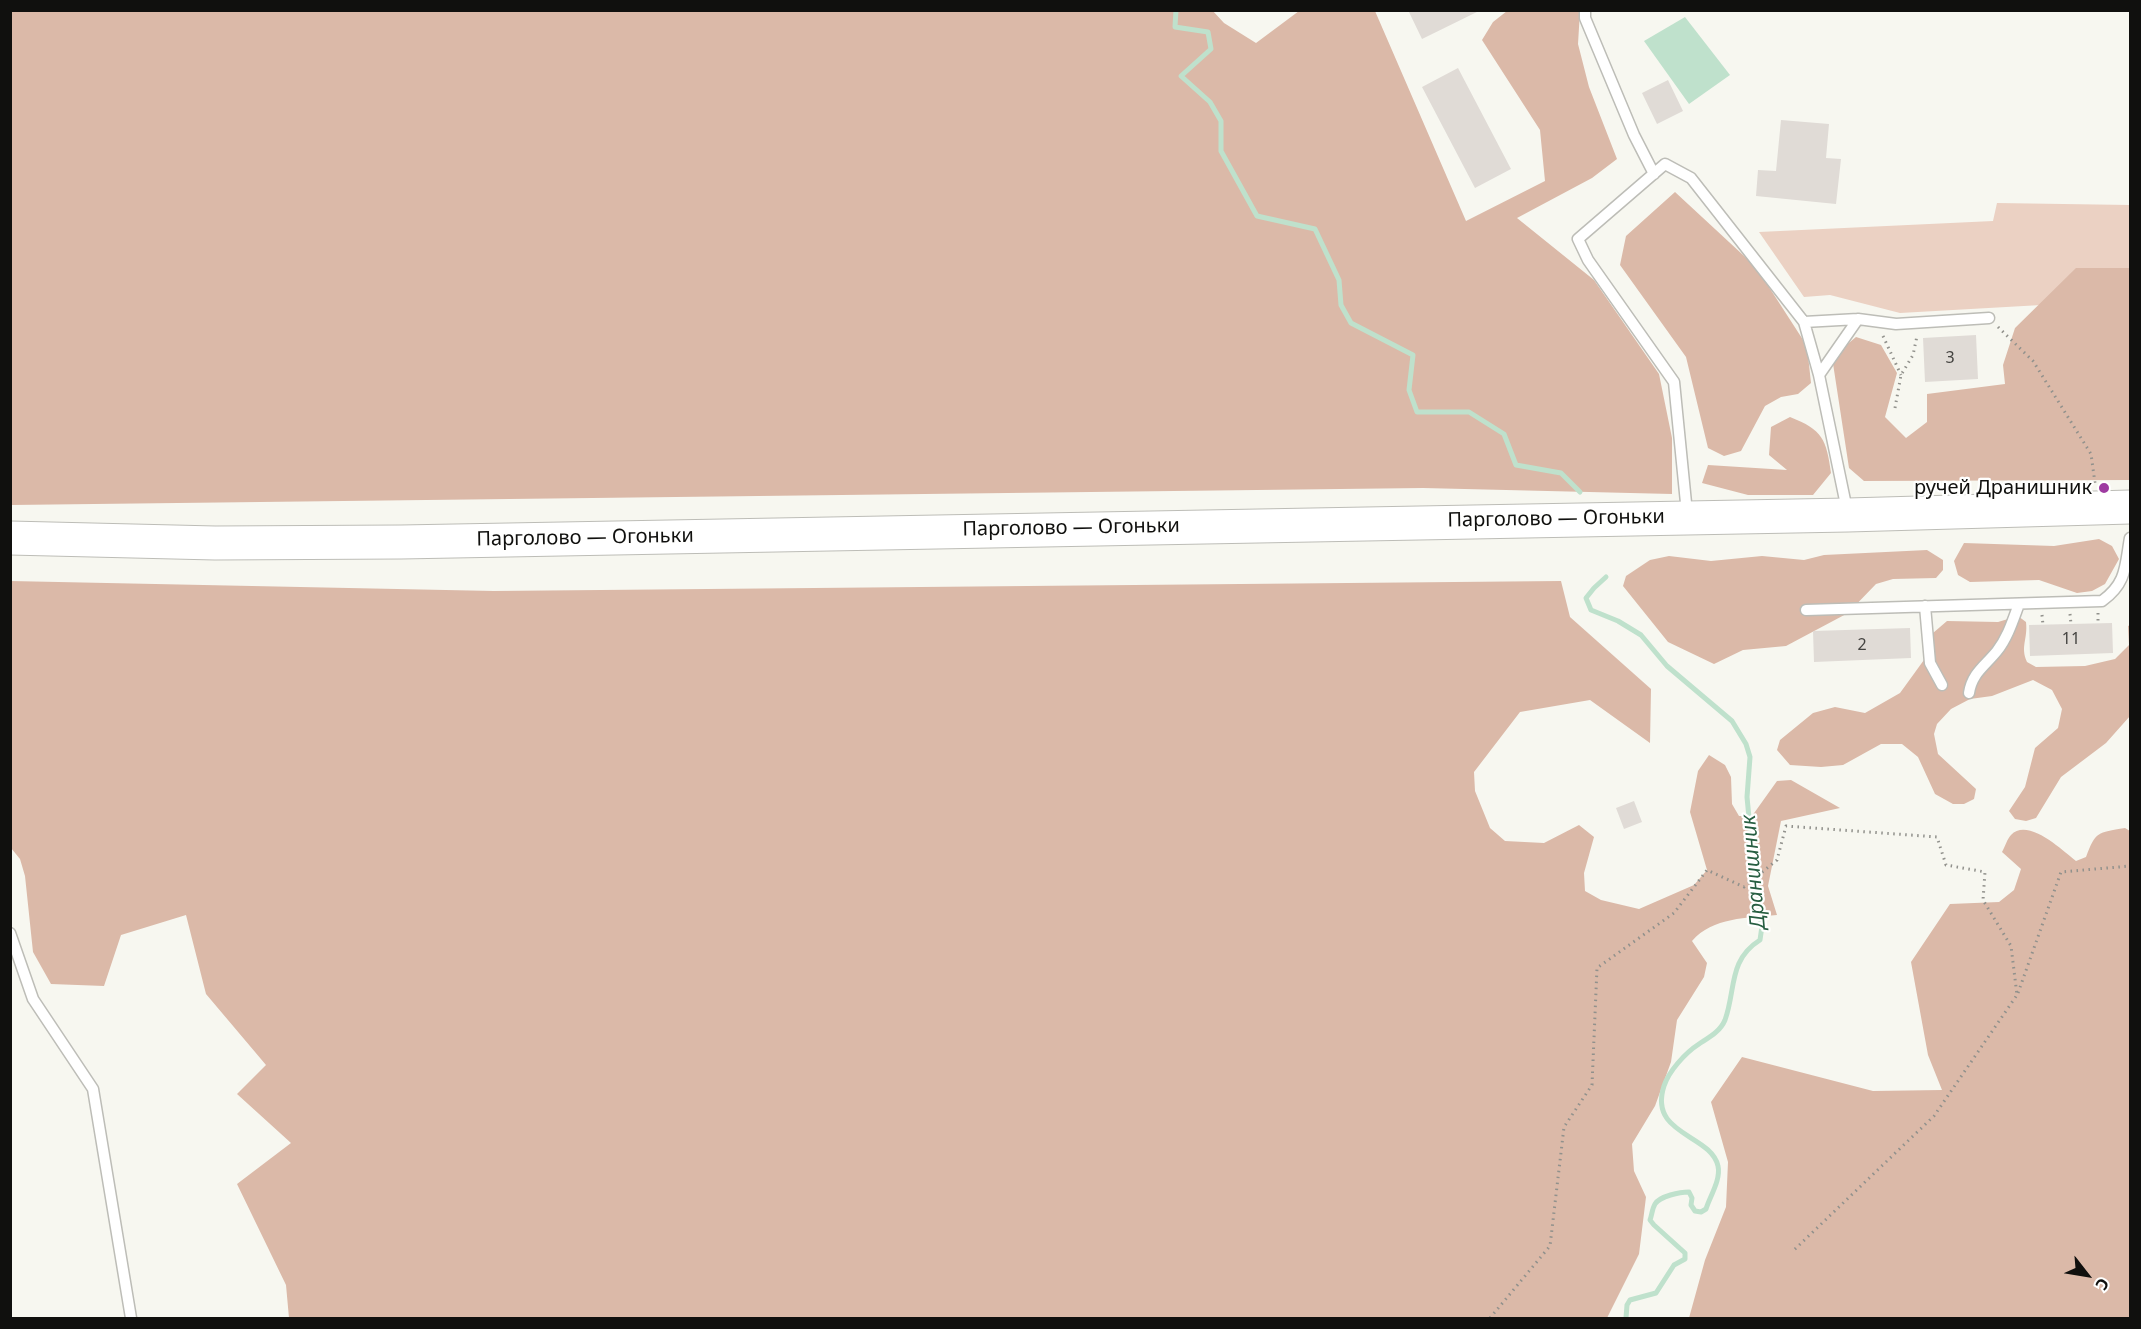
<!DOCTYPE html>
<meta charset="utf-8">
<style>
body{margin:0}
#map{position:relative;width:2141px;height:1329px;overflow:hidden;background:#f7f7f0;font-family:"Noto Sans",sans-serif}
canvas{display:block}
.frame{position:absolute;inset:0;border:12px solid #10100e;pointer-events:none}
.north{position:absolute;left:2057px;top:1245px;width:60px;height:60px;-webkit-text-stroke:4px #fffffe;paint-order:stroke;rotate:121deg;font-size:16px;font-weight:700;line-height:24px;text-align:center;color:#10100e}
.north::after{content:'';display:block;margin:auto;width:21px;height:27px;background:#10100e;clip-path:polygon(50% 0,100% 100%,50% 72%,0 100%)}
</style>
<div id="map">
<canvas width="2141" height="1329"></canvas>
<div class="frame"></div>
<div class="north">С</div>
</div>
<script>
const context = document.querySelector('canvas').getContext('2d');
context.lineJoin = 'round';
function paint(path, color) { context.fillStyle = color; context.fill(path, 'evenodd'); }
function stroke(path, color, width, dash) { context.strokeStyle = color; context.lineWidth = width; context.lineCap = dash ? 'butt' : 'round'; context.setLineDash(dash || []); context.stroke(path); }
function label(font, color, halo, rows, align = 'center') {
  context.font = font + ' "Noto Sans",sans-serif'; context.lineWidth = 4.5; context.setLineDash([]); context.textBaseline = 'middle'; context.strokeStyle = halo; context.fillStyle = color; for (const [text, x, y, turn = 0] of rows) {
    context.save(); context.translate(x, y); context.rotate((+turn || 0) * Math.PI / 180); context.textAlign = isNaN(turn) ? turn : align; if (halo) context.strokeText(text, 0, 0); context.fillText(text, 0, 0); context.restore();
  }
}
const green = new Path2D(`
 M1997,203L2130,205V300L1900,313L1830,295L1804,297L1759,232L1993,221Z`);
const forest = new Path2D(`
 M1212,10L1224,23L1256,43L1299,11H1375L1466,221L1545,181L1540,130L1482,40L1493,22L1507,11H1580L1578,44L1589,87L1617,159L1592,178L1517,218L1594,280L1659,374L1672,438V494L1423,488L11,505L10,11Z
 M1675,192L1756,267L1807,346L1811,383L1798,394L1781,397L1765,406L1741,451L1724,456L1708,448L1686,357L1620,265L1626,236Z
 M2076,268H2130V480L1864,481L1849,468L1832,357L1856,337L1881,345L1897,373L1885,417L1906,438L1927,422V394L2005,384L2003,365L2015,328Z
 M1790,417C1823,430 1826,439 1831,473L1813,495H1748L1702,483L1708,465L1787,470L1769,455L1771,427Z
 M2099,539L2112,546L2119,559L2105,584L2092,591L2077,593L2039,580L1970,582L1958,575L1954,561L1964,543L2054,546Z
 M1927,550L1943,560V570L1936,578L1893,579L1876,584L1848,613L1786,646L1743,650L1714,664L1668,642L1623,586L1626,576L1650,560L1669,556L1711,561L1762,556L1804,560L1824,555Z
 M10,581L494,591L1561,581L1570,617L1651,689L1650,743L1590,700L1520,712L1474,772L1475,791L1490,828L1505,841L1544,843L1579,825L1594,837L1584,873L1585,891L1601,900L1639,909L1694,885L1707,870L1690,812L1698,771L1709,755L1725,765L1731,777L1732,804L1739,816H1752L1777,781L1791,780L1840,808L1781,821L1768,886L1777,915C1747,918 1713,917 1692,941L1707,963L1704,977L1677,1020L1671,1062L1655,1106L1632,1144L1634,1171L1646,1197L1639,1254L1607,1318H289L286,1285L237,1184L291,1143L237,1094L266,1065L206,994L186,915L121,935L104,986L51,984L33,952L25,876L20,859L11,848Z
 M2018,616L2026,622C2028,640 2020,646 2027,662L2036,667L2085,666L2115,659L2129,645L2128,626L2130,625V716L2106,743L2061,777L2036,818L2026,821L2015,819L2009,811L2025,787L2035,748L2058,728L2062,709L2052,690L2033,680L1992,696L1970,699L1951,709L1937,724L1934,734L1938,754L1976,789L1974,799L1964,804H1953L1935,794L1918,757L1902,744H1881L1843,765L1821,767L1790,765L1777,750L1780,740L1813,713L1835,707L1865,713L1900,693L1929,653L1933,633L1947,621L1998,622Z
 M2125,828L2130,831V1318H1689L1705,1260L1726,1207L1728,1162L1711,1102L1742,1057L1873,1091L1942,1090L1928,1055L1911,962L1950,904L1999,902L2014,890L2021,869L2002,852C2005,847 2007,839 2011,835C2028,817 2063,851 2076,861L2086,857C2096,831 2097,833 2125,828Z`);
const water = new Path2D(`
 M1685,17L1730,75L1689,104L1644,41Z`);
const stream = new Path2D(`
 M1176,10L1175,27L1208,32L1211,49L1181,76L1210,102L1221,121V151L1257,216L1315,229L1339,280L1341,305L1351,323L1413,355L1409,390L1417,412H1469L1504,434L1516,465L1561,473L1580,492
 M1606,577L1594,588L1586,598L1591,610L1618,621L1641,635L1667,666L1732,721L1746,744L1750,757L1747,797L1758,912L1762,926L1760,940C1728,960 1736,990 1725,1020C1720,1032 1708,1038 1699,1044C1685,1053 1669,1071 1664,1086C1648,1135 1711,1134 1718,1166C1721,1180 1710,1196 1706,1209L1701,1212L1695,1211L1691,1205L1692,1198L1689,1192C1680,1192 1660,1196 1655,1204C1652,1209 1652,1215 1650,1220L1654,1225L1685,1253V1259L1674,1265L1656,1293L1630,1300L1627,1305L1626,1318`);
const building = new Path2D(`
 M1408,10H1481L1422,39Z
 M1458,68L1511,169L1475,188L1422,87Z
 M1668,80L1683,111L1657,124L1642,93Z
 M1781,120L1829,124L1826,158L1841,159L1836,204L1756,196L1758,170L1776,171Z
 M1976,335L1978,379L1925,382L1923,338Z
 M2112,623L2113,653L2030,656L2029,625Z
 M1910,628L1911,658L1814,662L1813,631Z
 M1634,801L1642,822L1624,829L1616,808Z`);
const path = new Path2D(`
 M1998,327L2033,361L2091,454L2095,483
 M1883,336L1901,375
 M1895,408L1901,375L1913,355L1917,336
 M2098,613V623
 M2070,614L2071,624
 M2042,615L2043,625
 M2018,993L2061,872L2130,866
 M1490,1318L1550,1246L1564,1127L1592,1085L1597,968L1674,913L1707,870L1744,887L1777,860L1786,826L1937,837L1946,865L1985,872L1983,900L2011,946L2017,995L1934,1116L1794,1250`);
const lane = new Path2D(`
 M1585,10V18L1634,135L1654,174
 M1804,322L1858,319L1896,324L1989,318
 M1819,375L1858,319
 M1687,513L1674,382L1588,260L1578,239L1665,164L1691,178L1804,322L1819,375L1847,510
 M1925,606L1930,663L1942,685
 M1806,610L2102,601C2127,583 2125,566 2130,538
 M1969,693C1972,673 1985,666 1997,651C2008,637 2013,620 2019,604
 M10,933L33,999L93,1089L131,1318`);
const primary = new Path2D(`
 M10,538L215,543L401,542L1848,515L2130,507`);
const markers = [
 [2104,488,6,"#9e3ba1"]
];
const numberNames = [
 ["3",1950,358],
 ["11",2071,639],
 ["2",1862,645]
];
const poiNames = [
 ["ручей Дранишник",2092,488]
];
const streetNames = [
 ["Парголово — Огоньки",1556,519,-1],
 ["Парголово — Огоньки",1071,528,-1],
 ["Парголово — Огоньки",585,538,-1]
];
const waterNames = [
 ["Дранишник",1754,872,-95]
];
paint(green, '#ebd1c3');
paint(forest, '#dbb9a8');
paint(water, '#bfe1cc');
stroke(stream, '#bfe1cc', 5);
paint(building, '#e0dbd6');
stroke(lane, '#bdbdb7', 13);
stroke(primary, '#bdbdb7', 35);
stroke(path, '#91918c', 3, [1.5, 4.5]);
stroke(lane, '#fff', 10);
stroke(primary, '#fff', 33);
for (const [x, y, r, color] of markers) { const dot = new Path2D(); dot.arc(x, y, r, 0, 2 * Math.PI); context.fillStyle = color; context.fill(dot); stroke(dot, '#fffffe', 2); }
label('16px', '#444340', null, numberNames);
label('20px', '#10100e', '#fffffe', poiNames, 'right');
label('20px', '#10100e', '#fffffe', streetNames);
label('italic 21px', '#275e41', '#fffffe', waterNames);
</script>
